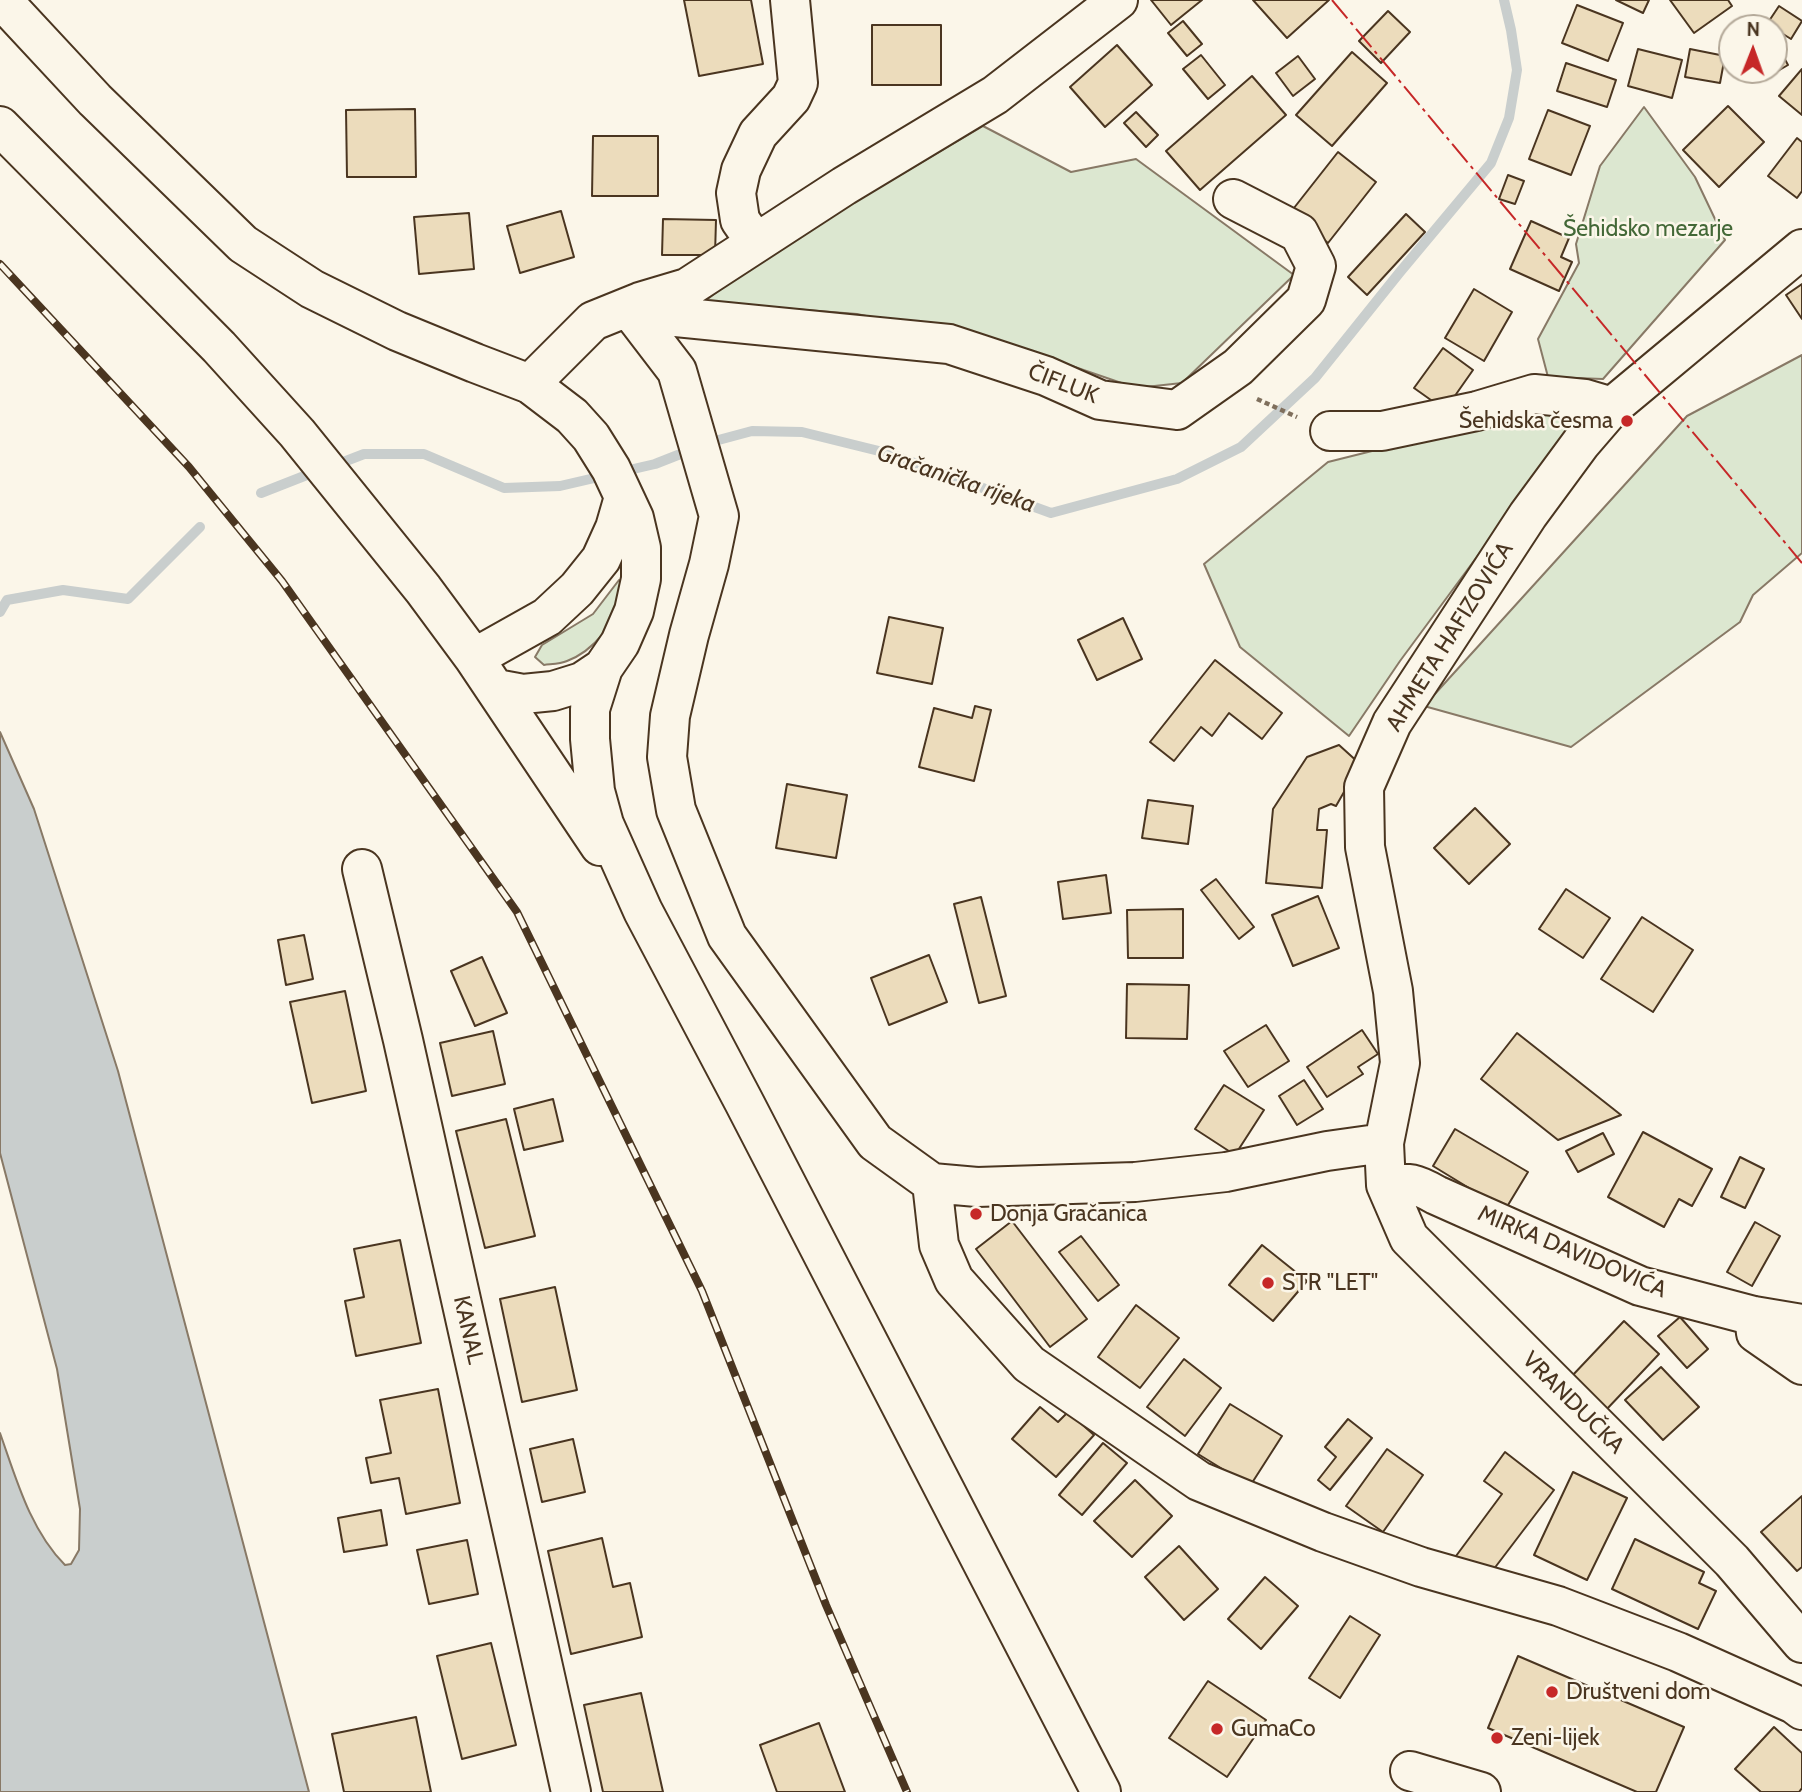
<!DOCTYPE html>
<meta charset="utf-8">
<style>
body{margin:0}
#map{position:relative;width:1802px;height:1792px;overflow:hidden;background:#fbf6e9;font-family:Cabin,sans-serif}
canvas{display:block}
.north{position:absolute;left:1718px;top:14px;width:70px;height:70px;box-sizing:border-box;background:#fbf6e9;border:2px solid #b4a999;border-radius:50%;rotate:1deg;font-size:19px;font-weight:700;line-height:28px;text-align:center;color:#4a3520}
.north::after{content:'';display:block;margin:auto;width:24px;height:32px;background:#c62828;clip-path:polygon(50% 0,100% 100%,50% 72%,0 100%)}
</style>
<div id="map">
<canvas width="1802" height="1792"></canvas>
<div class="north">N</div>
</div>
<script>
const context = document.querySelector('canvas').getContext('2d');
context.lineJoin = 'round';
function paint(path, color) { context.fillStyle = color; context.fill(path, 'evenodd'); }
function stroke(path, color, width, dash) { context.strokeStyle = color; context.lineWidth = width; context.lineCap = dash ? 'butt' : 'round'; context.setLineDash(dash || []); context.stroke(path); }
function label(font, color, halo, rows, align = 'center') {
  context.font = font + ' Cabin,sans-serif'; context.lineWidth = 5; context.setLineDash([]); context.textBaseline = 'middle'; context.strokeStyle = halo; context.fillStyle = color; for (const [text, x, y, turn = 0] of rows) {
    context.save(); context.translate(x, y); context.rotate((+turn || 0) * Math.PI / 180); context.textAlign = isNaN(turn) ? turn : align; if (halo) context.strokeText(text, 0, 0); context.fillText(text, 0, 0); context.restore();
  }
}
const green = new Path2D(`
 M1644,107L1695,177L1725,240L1603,379L1548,377L1538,339L1579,263L1576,244L1600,166Z
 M983,126L1071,172L1136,159L1294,275L1182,383L1136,388L1037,354L857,314L704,302L755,261Z
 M1802,355V553L1753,595L1740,622L1571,747L1424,706L1687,416Z
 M1540,409L1575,424L1400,661L1349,736L1240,647L1204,564L1328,462Z
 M619,580L626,596C613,623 596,650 567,661C560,664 551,664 544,665L535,657L542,645L593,614Z`);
const water = new Path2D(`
 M0,732L34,809L118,1071L309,1792H0V1433C16,1478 30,1530 65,1565L71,1564L79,1550L80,1509L57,1369L0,1153Z`);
const stream = new Path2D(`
 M333,466L364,454H424L504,488L560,486L655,464L711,442L752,431L802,432L887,453L1051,513L1177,479L1241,447L1315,378L1400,272L1491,163L1509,118L1517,70L1511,30L1504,0
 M261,493L317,471
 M0,612L7,600L63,590L128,599L200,527`);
const building = new Path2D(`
 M684,0H751L763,64L699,76Z
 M1151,0H1202L1171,25Z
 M1253,0H1329L1287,38Z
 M1616,0H1649L1643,13Z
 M1670,0H1728L1732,6L1694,33Z
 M1577,5L1623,23L1608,61L1562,43Z
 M1779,6L1802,21L1791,39L1767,24Z
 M1388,11L1410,32L1381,63L1359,41Z
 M1183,21L1202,44L1187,56L1168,33Z
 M872,25H941V85H872Z
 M1774,39L1788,65L1764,79L1759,70H1774Z
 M1117,45L1152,85L1105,127L1070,87Z
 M1638,49L1682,60L1672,98L1628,86Z
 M1690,49L1725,56L1720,83L1685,77Z
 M1352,52L1387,83L1332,146L1296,115Z
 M1201,55L1225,85L1208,99L1183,69Z
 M1298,56L1315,79L1293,96L1276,73Z
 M1566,63L1616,80L1607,107L1557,91Z
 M1802,69V115L1779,96Z
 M1252,76L1286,115L1200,190L1166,151Z
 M1728,106L1764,142L1719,187L1683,150Z
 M415,109L416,177H347L346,110Z
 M1548,110L1590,126L1571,175L1529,159Z
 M1136,112L1158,135L1146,147L1124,123Z
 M593,136H658V196H592Z
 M1797,138L1802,142V191L1797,198L1768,176Z
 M1338,152L1376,182L1328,243L1290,213Z
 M1508,175L1524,181L1515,204L1499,199Z
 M561,211L574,257L520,273L507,226Z
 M469,213L474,269L419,274L414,217Z
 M1406,214L1425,232L1367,295L1348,277Z
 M663,219L716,220L715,255H662Z
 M1531,221L1569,238L1561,257L1572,262L1559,291L1510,269Z
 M1802,284V319L1786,295Z
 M1474,289L1512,312L1484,361L1445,338Z
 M1443,348L1473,370L1445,410L1414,388Z
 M889,617L943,628L932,684L877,673Z
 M1123,618L1142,659L1097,680L1078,640Z
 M1215,660L1282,713L1262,739L1229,713L1212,736L1201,727L1174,761L1150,742Z
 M975,706L991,710L974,781L919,767L934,708L972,718Z
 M1339,745L1360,764L1336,806L1331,804L1319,809L1317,830H1327L1322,888L1266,883L1273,809L1307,757Z
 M787,784L847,795L836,858L776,848Z
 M1148,800L1193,806L1188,844L1142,838Z
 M1475,808L1510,844L1469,884L1434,848Z
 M1106,875L1111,913L1063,919L1058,882Z
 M1216,879L1254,927L1239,939L1201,890Z
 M1566,889L1610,918L1583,958L1539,929Z
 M1318,896L1339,948L1293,966L1272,915Z
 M981,897L1006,996L979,1003L954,904Z
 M1183,909V958H1128L1127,910Z
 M1642,917L1693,950L1653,1012L1601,979Z
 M304,935L313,979L286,985L278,940Z
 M929,955L947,1002L889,1025L871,978Z
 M482,957L507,1013L475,1026L451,971Z
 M1127,984L1189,985L1187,1039L1126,1038Z
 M345,991L366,1091L312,1103L290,1002Z
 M1266,1025L1289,1061L1248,1087L1224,1051Z
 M1362,1030L1378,1054L1358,1067L1363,1074L1327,1097L1307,1067Z
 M493,1031L505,1084L452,1096L440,1043Z
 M1517,1033L1621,1115L1558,1140L1481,1079Z
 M1304,1080L1323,1109L1297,1125L1279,1096Z
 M1224,1085L1264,1110L1235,1155L1195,1129Z
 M553,1099L563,1141L524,1150L514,1109Z
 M506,1119L535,1236L485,1248L456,1131Z
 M1455,1129L1528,1172L1505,1210L1433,1166Z
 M1643,1132L1712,1169L1692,1206L1679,1199L1664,1227L1608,1197Z
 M1603,1133L1614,1154L1578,1172L1566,1151Z
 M1740,1157L1764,1169L1745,1208L1721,1197Z
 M1012,1221L1087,1319L1050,1347L976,1249Z
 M1755,1222L1780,1236L1752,1286L1727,1272Z
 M1081,1236L1119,1285L1098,1301L1059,1252Z
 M400,1240L421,1343L356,1356L345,1301L364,1297L354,1249Z
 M1262,1245L1307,1281L1273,1321L1229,1285Z
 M555,1287L577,1390L522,1402L500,1299Z
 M1136,1305L1179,1338L1140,1388L1098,1357Z
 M1680,1317L1708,1349L1687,1368L1658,1336Z
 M1624,1321L1659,1354L1606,1410L1571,1377Z
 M1184,1359L1221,1388L1185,1436L1147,1407Z
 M1661,1367L1699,1407L1663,1440L1625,1400Z
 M438,1389L460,1503L406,1514L399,1478L371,1483L366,1458L391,1453L380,1400Z
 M1230,1404L1282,1436L1250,1486L1198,1454Z
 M1040,1407L1058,1422L1068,1412L1094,1435L1056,1477L1012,1439Z
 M1348,1419L1372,1438L1330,1490L1318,1480L1336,1457L1325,1447Z
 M573,1439L585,1492L542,1502L530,1449Z
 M1103,1443L1127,1463L1082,1515L1059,1495Z
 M1387,1449L1423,1475L1383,1532L1346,1506Z
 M1505,1452L1554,1490L1487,1578L1456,1556L1502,1494L1484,1481Z
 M1573,1472L1627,1498L1587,1580L1534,1555Z
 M1135,1480L1172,1516L1132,1557L1094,1521Z
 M1802,1496V1567L1797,1571L1761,1532Z
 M381,1510L387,1545L344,1552L338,1518Z
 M602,1538L613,1587L630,1583L642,1637L571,1654L548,1551Z
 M1635,1539L1704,1572L1699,1583L1716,1591L1698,1629L1612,1589Z
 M467,1540L478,1594L429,1604L417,1550Z
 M1179,1546L1218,1589L1184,1620L1145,1577Z
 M1265,1577L1298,1606L1261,1649L1228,1619Z
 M1350,1616L1380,1635L1340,1698L1309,1678Z
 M491,1643L516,1745L462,1759L437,1656Z
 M1518,1656L1684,1727L1656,1792H1637L1488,1728Z
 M1208,1681L1266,1720L1227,1777L1169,1738Z
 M641,1693L663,1792H603L584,1705Z
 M416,1717L431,1792H344L332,1734Z
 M819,1723L845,1792H777L760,1745Z
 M1774,1727L1802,1753V1788L1799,1792H1761L1735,1769Z`);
const path = new Path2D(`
 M1257,399L1297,417`);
const minor = new Path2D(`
 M756,243L740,220L736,193L741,170L758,134L791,98L798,83L790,0
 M1802,249L1612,407L1581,443L1528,515L1392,723L1364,787L1365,847L1393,991L1400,1063L1384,1143L1386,1185L1409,1238L1732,1561L1802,1643
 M640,302L676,317L949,344L1046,376L1100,400L1177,410L1238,367L1306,300L1316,266L1299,233L1233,199
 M628,307L677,371L719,516L709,564L689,635L670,716L667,757L676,810L727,936L875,1142L932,1183L977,1187L1135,1182L1226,1172L1327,1151L1384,1143
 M530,384L593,321L640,302L687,288L844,186L995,95L1118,0
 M1330,431H1382L1477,411L1534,394L1585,399L1612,407
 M362,869L403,1040L571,1792
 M932,1183L939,1245L954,1280L1029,1364L1199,1481L1323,1532L1421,1567L1558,1606L1678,1652L1794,1704L1802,1710
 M1386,1185C1410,1182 1415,1183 1436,1195L1640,1286L1754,1316L1802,1324
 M1754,1316L1756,1333L1802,1365
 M1410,1771L1481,1792`);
const major = new Path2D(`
 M2,0L95,100L243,244L312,289L397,331L475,363L530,384L572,416L591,437L611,469L634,518L641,548V579L634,611L620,643L603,668L582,682L553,691L523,694L496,689
 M0,126L219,347L297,433L423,589L474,658L600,846
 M474,658L547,617L577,589L601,559L615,528L624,497
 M603,668L590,709V739L595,791L604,824L643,911L744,1102L1101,1792`);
const rail = new Path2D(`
 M0,264L189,467L282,581L517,912L702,1291L826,1605L907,1792`);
const power = new Path2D(`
 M1332,0L1802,563`);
const markers = [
 [1627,421,7,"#c62828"],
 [976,1214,7,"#c62828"],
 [1268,1283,7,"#c62828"],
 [1552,1692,7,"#c62828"],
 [1217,1729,7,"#c62828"],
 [1497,1738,7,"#c62828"]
];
const parkNames = [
 ["Šehidsko mezarje",1648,229]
];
const streetNames = [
 ["ČIFLUK",1063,384,21],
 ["AHMETA HAFIZOVIĆA",1450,637,-58],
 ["MIRKA DAVIDOVIĆA",1572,1252,23],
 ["KANAL",468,1330,77],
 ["VRANDUČKA",1573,1403,45]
];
const poiNames = [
 ["Šehidska česma",1613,421,"right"],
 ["Donja Gračanica",990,1214],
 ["STR \"LET\"",1282,1283],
 ["Društveni dom",1566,1692],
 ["GumaCo",1231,1729],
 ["Zeni-lijek",1511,1738]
];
const waterNames = [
 ["Gračanička rijeka",956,479,19]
];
paint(green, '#dce7d0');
stroke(green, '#887966', 2);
paint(water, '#c9cecd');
stroke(water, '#887966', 2);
stroke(stream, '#c9cecd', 10);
paint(building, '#ecdcbc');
stroke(building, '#4a3520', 2);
stroke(minor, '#4a3520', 42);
stroke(major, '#4a3520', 42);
stroke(path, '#7f6f5c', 4.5, [5, 3.5]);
stroke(minor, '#fbf6e9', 38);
stroke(major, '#fbf6e9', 38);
stroke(rail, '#4a3520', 8);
stroke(rail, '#fbf6e9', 5, [16]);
stroke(power, '#c62828', 2, [24, 5, 3.5, 5]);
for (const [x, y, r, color] of markers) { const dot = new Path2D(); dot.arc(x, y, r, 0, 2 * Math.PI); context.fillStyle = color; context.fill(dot); stroke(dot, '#fbf6e9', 2.5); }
label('23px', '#436837', '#fbf6e9', parkNames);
label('23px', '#4a3520', '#fbf6e9', streetNames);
label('23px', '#4a3520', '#fbf6e9', poiNames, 'left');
label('italic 24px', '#4a3520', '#fbf6e9', waterNames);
</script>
